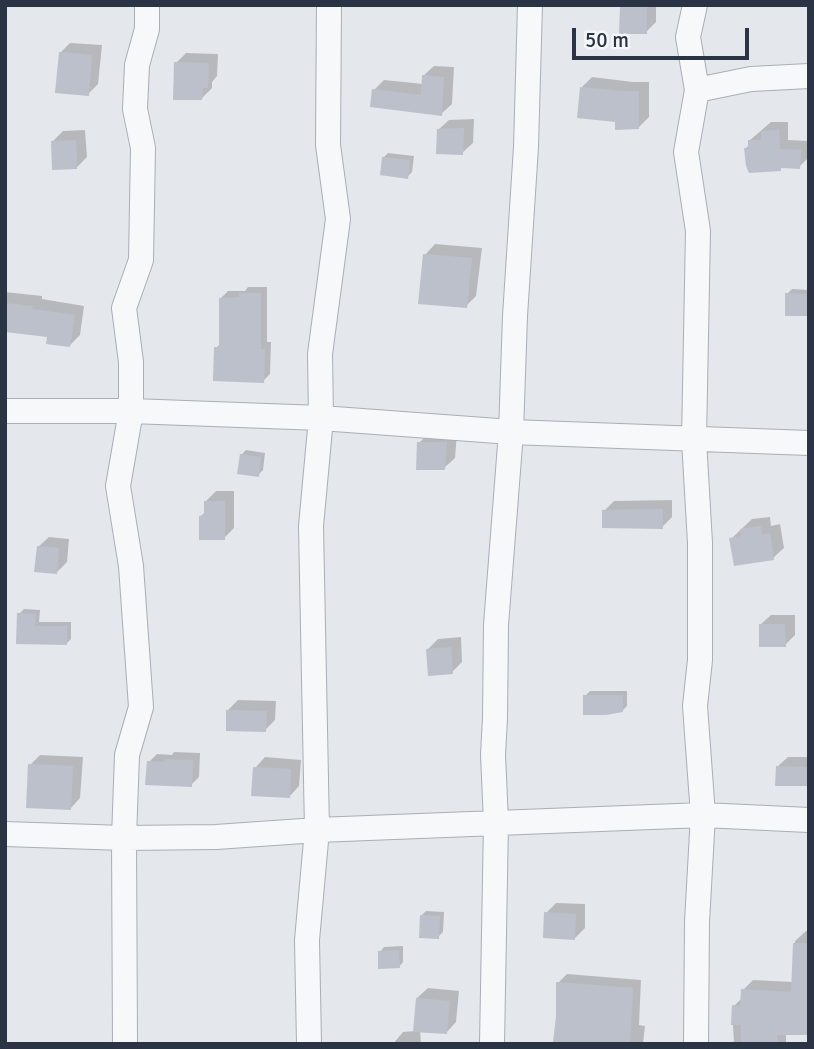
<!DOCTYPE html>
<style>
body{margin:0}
#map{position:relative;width:814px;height:1049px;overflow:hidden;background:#e4e7ec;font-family:Signika,sans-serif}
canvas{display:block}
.frame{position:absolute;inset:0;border:7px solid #2b3445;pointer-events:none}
.scale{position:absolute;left:572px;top:28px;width:177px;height:32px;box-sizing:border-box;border:4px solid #2b3445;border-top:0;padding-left:9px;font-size:21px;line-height:24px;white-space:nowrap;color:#2b3445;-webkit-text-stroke:5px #f4f6f9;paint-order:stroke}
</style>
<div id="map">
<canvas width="814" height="1049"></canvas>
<div class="frame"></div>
<div class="scale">50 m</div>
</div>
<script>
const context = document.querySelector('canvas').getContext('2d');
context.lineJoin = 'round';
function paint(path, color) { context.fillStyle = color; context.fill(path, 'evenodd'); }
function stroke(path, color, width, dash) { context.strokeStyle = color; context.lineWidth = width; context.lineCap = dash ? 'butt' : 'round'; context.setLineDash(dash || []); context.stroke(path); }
const shadow = new Path2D(`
 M621,5H656V22L646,32Z
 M70,43L102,45L98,84L88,94L60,53Z
 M186,53L218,54L217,76L212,82V88L201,99L176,63Z
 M434,66L454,67L452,104L441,114L374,90L384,80L423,84V76Z
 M592,77L633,82H649V117L638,128L617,120L582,87Z
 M474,119L473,143L462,153L438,130L449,120Z
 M771,122H788V140L809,141L808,158L799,167H783L780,169L745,149L749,145V141Z
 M85,130L87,157L76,168L53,141L63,131Z
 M388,153L414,156L412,172L407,177L383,158Z
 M435,244L482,248L476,296L466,306L425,255Z
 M248,287H267V342H271L270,374L263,381L216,348L221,343V298L228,291H245Z
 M792,289L809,290V312L806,315L787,294Z
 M5,292L42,296V299L84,306L80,335L70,345L49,336L5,330Z
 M429,433H457L455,458L444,468L419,443Z
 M246,450L265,453L263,470L258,475L241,455Z
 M216,491H234V528L224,538L201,516L206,511V501Z
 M672,500V517L662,527L604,511L614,501Z
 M770,517L771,526L780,524L784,548L773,558L731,539L752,519Z
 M49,537L69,539L67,562L57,572L38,547Z
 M24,609L40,610L39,622H71V639L66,644L17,642L19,614Z
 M771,615H795V635L785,645L760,625Z
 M461,637L462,662L452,672L428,649L438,639Z
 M590,691H627V706L622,711L585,696Z
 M238,700L276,701L275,720L265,730L228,710Z
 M174,752L200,753L199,777L191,785L149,762L157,754L172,755Z
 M40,755L83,757L80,798L70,809L30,765Z
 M265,757L301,760L299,786L289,797L255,768Z
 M788,757H809V785L777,767Z
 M556,903L585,904V928L575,938L546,913Z
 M426,911L444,912L443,932L438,937L422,915Z
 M806,931H809V1033H786V1044H734L733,1025L734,1006L742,998L743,990L753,980L793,982L795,941Z
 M403,946V962L399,967L380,952L384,947Z
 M567,974L641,980L639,1025L645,1026L643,1044H570L558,983Z
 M428,988L459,991L456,1022L446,1033L420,1030L421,1044H393L403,1032L415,1031L417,998Z`);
const building = new Path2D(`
 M620,5H647V34H619Z
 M59,52L92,55L89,96L55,93Z
 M174,62L209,63L208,88H203L202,100H173Z
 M422,75L444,77L442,116L370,107L372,89L421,95Z
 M580,87L621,91H639V129L615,130V122L577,118Z
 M464,128L463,155L436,154L437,129Z
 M779,130L780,149L801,150L800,169L781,168V171L749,173L746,166L744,148L748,149V140H761V131Z
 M76,140L77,169L52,170L51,141Z
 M382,157L410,160L408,179L380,175Z
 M423,254L472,258L467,308L418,304Z
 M239,293H261V349H265L264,383L213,381L214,347H219V298L239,297Z
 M785,293L808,294L807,316H785Z
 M5,303L33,306L32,309L75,315L70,347L46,344L47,337L5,332Z
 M417,442H447L445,470H416Z
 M240,454L261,457L259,477L237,474Z
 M204,501H225V540H199V516L204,515Z
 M663,509V529L602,528V510Z
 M761,526L762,535L770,533L774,560L734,566L729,538L741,536L740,529Z
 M37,546L59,548L57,574L34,572Z
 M17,613L36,614L35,626H67V645L16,644Z
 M759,624H785L786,647H759Z
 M451,647L453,674L428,676L426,649Z
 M583,695H623V712L606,715H583Z
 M226,710L267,711L266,732L226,731Z
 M165,759L193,760L192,787L145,785L147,761L164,762Z
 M28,764L73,766L71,810L26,808Z
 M776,766L809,767V786H775Z
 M253,767L291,769L290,798L251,796Z
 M544,912L576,914L575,940L543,938Z
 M420,915L440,916L439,939L419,938Z
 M793,943H809V1035H777V1044H741V1025H731L732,1005L740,1006L741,989L791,992Z
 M399,950L400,968L378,969V951Z
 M556,982L633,988L630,1044L553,1042L556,1017Z
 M416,998L450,1001L447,1034L413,1032Z`);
const minor = new Path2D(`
 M695,5L688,37L697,90L686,152L698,231L694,440L700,543V660L695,706L703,815L697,922L696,1044
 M697,90L751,79L809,76
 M5,411H131L321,418L511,432L809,443
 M5,834L124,838L216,837L317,830L703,815L809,820
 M125,1044L124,838L127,755L141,707L131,566L118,486L131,411V362L124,308L141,260L143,148L135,109L137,65L147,29V5
 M309,1044L307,940L317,830L311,526L321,418L320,354L338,219L328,145L329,5
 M492,1044L496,822L493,755L495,718L496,625L511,432L515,316L526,147L530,5`);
paint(shadow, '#0003');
paint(building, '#bbc0ca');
stroke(minor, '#a9aeb7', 26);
stroke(minor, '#f7f8fa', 24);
</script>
